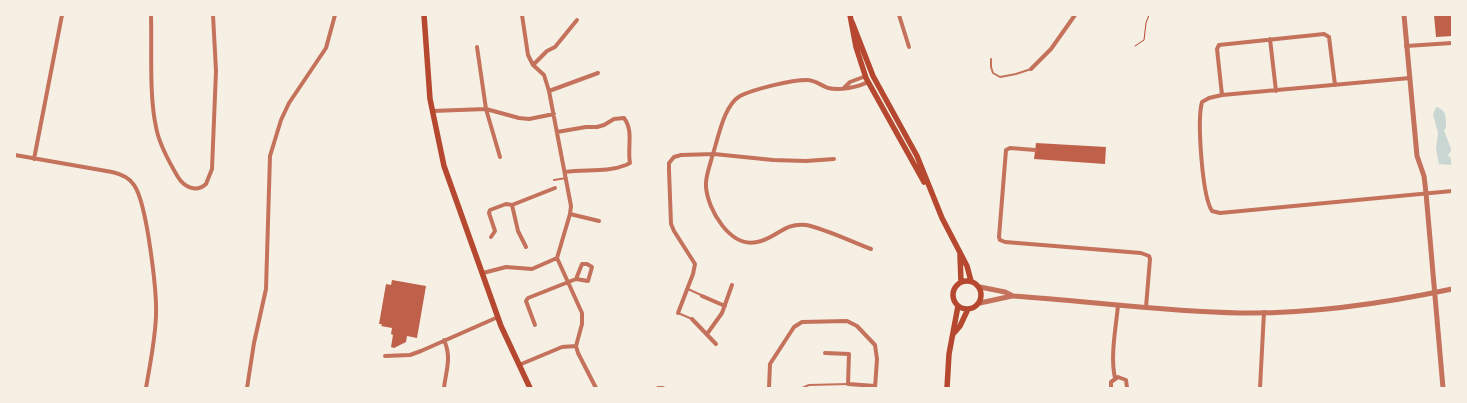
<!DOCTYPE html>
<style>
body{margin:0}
#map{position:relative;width:1467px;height:403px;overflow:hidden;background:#f6efe4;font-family:"PT Sans",sans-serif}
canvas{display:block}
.frame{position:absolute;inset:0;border:16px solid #f6efe4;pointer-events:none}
</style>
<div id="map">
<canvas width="1467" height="403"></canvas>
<div class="frame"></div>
</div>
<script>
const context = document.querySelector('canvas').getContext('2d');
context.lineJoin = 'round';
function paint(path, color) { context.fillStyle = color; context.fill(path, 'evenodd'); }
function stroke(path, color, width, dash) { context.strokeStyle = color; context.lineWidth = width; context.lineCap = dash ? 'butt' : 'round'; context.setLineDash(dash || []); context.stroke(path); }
const water = new Path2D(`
 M1436,107C1447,110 1446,118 1446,128L1444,130L1451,149V151L1448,155L1452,160V165L1439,164L1436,149L1438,133L1433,114Z`);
const building = new Path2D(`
 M1434,15H1452V36L1436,37Z
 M1036,143L1106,147L1105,164L1034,159Z
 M392,280L426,286L417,338L407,336L406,342L394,348L391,347L393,335L391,334L392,328L381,326L382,324H379L386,284L391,285Z`);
const path = new Path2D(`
 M1135,46L1144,40L1146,23L1149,15`);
const service = new Path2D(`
 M991,59V67L993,73L1000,77L1016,74L1031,69
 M554,180L566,178
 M688,289L701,295
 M678,313L692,319
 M802,388L809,385L848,384`);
const minor = new Path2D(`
 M151,15C152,49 149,95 156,127C159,144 169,162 178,177C184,187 196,193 206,184L212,169L216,71L213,15
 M899,15L909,47
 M1270,39L1276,91
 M1406,46L1452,43
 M477,47L486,109L500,157
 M533,65L547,51L555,47L577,20
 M1031,69L1051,49L1075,15
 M1410,78L1222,95L1209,98L1202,102C1197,120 1202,196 1212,211L1220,213L1452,191
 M868,82C858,87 840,91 828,88C820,85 815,80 807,80C791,80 754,89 740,96C723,106 718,140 712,157C710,166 705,177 706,187C708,210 730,248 757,242C776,239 784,222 806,225C826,229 852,242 871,249
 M844,88L850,82L866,76
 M549,91L598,73
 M1222,95L1217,49L1219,45L1324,34L1329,37L1335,85
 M432,111L486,109L519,118L529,119L554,114
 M557,132L586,127H597L604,125L614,119L624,118C634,131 627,148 630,163L626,165C606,173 586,169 565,172
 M1035,150L1010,148L1006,150L999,237L1000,240L1005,242L1141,253L1149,256L1150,259L1146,307
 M15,155L112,172C121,174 129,177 134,185C147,203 157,292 156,316C155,341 150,364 146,388
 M34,159L62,15
 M512,205L518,231L526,247
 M570,214L599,221
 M491,237L495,231L489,213L490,210L506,204L512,205L555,188
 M557,258L582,313V324L576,346
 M582,264H587L592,267L588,281L576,279Z
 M483,273L506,267L532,269L557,258L570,214L571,206L549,91L544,75L533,65L528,55L522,15
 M702,296L725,306
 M678,313L693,274L695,264L674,231L671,224L669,170V163L674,157L681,155L714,154L773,160L806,161L834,159
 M692,319L716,344
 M535,325L526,301L528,298L576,279
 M707,334L722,313L732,285
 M825,353L849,354L848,384L875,386
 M385,356L410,355L421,351L498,317
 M519,365L562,347L576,346L578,353L596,388
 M1115,378C1110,356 1116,328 1118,305
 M247,388L254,343L266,289L270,156L281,120L289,103L326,48L335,15
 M444,388C446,370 452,358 444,340
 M658,388H663
 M769,388L770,364L794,327L802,322L847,321L857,326L875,345L877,359L875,388
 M1111,388V382L1118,377L1126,380L1127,388
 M1260,388L1264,312`);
const tertiary = new Path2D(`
 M1404,15L1417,156L1424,176L1426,193L1443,388
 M980,287L1005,292L1013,296C1089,301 1164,312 1240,313C1308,314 1386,303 1452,289
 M980,303L1012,296`);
const secondary = new Path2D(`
 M424,15L430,99L444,166L501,326L530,388
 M850,15L856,47L866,78L924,182
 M852,22L873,76L917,156L942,218L967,266L971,281
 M960,255L961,282
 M953 295a14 14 0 1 1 28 0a14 14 0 1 1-28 0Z
 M954,333L960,326L968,309
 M947,388L949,354L958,306`);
paint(water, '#c9d6d2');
paint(building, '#bf614a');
stroke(path, '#b5482f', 1);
stroke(service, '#c5725c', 2);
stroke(minor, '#c5725c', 4);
stroke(tertiary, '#c5725c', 5);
stroke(secondary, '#b5482f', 5.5);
</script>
